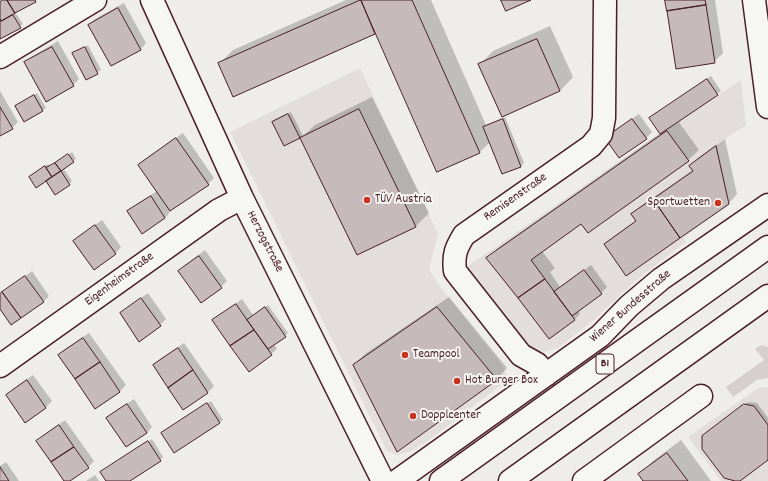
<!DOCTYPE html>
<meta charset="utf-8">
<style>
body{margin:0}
canvas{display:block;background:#efedea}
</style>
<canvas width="768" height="481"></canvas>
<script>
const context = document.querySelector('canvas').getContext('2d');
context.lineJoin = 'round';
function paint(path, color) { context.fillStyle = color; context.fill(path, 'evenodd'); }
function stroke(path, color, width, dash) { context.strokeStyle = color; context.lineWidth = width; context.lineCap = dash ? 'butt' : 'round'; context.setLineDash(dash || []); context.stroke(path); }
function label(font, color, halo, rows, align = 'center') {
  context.font = font + ' Dekko,sans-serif'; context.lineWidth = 4; context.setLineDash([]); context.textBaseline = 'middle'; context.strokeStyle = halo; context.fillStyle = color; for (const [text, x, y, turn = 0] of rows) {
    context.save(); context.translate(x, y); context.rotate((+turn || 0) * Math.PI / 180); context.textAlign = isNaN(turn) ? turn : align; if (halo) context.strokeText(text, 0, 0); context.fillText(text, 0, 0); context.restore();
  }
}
const built = new Path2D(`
 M360,68L438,234L429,270L441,288L503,366L507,375L505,382L425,443L409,452L396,455L387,451L230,132Z
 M741,80L746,125L717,144L729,205L683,238L686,242L635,281L595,319L558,348L543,352L530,349L465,268L651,139Z
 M767,387H768V481H721L688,437L758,388Z`);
const green = new Path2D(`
 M761,345L768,347V378L757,380L733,397L726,387L764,360L755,349Z`);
const shadow = new Path2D(`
 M3,0H36L15,12L23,24L0,38V2Z
 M346,0H431L486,125L505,117L524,163L521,166L502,173L490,142L479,153L376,32L233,96L219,64L233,50Z
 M667,0H715L723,53L714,62Z
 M124,3L146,43L141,49L111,65L89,25L95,19Z
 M550,26L573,77L560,91L480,64L493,51Z
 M58,41L79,79L73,85L46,100L25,63L31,57Z
 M88,45L101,70L86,78L74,54Z
 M711,76L721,91L678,121L699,150L688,160L581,223L542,251L555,268L550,272L560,287L591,265L607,287L601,293L578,310L580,314L574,320L488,259L498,248L661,133L650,118Z
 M0,91L18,122L12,128L0,135Z
 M37,93L46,108L25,121L16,106Z
 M372,97L429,213L416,226L358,254L301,137L284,145L273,122L276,119L291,112L303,136L315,125Z
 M639,114L652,132L646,138H606L612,132Z
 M183,133L214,178L208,184L170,210V212L165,218L128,211L134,206L157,191L139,165L145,159Z
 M725,139L737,194L729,203L605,245L614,236L637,220L633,214L641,206L693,170L690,166L699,157Z
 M72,152L76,159L63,168L72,181L69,184L46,179L33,174L48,164L50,166Z
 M102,220L121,247L116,253L75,241L81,235Z
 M205,250L227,281L221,287L201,301L179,271L185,265Z
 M32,271L49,296L43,302L0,308V294Z
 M148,293L166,319L160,325L121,314L127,308Z
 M449,297L507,368L497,379L397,451L354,365L365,354Z
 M242,299L253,315L268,305L288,333L274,344L277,349L271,354L214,320L220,315Z
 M89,333L126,385L120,391L96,407L59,355L65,349Z
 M184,343L214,386L208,392L183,408L154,365L160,359Z
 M33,375L52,401L46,407L25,421L7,395L13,389Z
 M134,399L152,427L147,433L108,418L114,412Z
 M211,401L223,420L174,452L165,430Z
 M748,402L757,403L768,418V459L706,433Z
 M65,420L94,461L88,467L68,481H65L38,441L44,435Z
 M152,439L163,457L160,460L128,481H107L104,470Z
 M681,440L711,481H644L639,474L653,461Z
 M6,462L19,481H0V466Z
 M95,475L99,481H86Z`);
const building = new Path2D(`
 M3,0H7L15,13L1,21L0,19V2Z
 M7,0H35L36,2L15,13Z
 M361,0H412L480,153L437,172Z
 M361,0L375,34L233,97L218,63Z
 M501,0H531L506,11Z
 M665,0H705L706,5L667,11Z
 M706,5L715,63L676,69L667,11Z
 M118,8L141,50L111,66L88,25Z
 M13,15L21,28L0,39V19L1,21Z
 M537,39L560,91L502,117L478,64Z
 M52,47L74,86L46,102L24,62Z
 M85,47L98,74L86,80L72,53Z
 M707,79L718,95L660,134L649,118Z
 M34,95L43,111L24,122L15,106Z
 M0,107L13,129L0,136Z
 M359,109L416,227L357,255L300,138Z
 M288,114L300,138L284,146L272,122Z
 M503,119L521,167L502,174L483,127Z
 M632,119L647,139L619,158L605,138Z
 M667,131L689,161L588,233L581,224L531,260L545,279L518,298L486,258Z
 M176,138L209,185L170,211L138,165Z
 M716,146L729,204L680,238L653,199L693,171L689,166Z
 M68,154L74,162L61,171L55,163Z
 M55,163L61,171L52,177L46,168Z
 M45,166L52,177L36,188L29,177Z
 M61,171L70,185L55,195L46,181Z
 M151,196L165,218L142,234L127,211Z
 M653,199L680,238L626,276L604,244L636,221L631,214Z
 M95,225L116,254L94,270L73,241Z
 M199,256L222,288L201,303L178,271Z
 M584,270L602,294L572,316L554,292Z
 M25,276L44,302L21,318L2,292Z
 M545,279L575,320L549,339L518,298Z
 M2,292L21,318L11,325L0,309V294Z
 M141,298L161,326L139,342L120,313Z
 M236,304L254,330L230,346L212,320Z
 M265,307L286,337L268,349L247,320Z
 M437,307L497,380L397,452L353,365Z
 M254,330L272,355L249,372L230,346Z
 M83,338L100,362L75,379L58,355Z
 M178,348L193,370L168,388L153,365Z
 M100,362L120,392L95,409L75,379Z
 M193,370L208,393L183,410L168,388Z
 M27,380L46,408L25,423L6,395Z
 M207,403L220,423L174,453L161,433Z
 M127,404L147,433L126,447L106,418Z
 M744,404L754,406L768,425V460L740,481H735L724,478L702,449V436Z
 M59,425L74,447L51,462L36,441Z
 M148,441L161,461L130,481H106L100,472Z
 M74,447L89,468L70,481H64L51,462Z
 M667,453L688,481H643L638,474Z
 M0,467L9,481H0Z`);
const minor = new Path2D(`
 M152,0L242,198L383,481
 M0,57L95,0
 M0,366L219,210L242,198
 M546,375L537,364L521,355L455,271C453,255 456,248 464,235L591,146L601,134L604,118L605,0
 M397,481L600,336L629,306L661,279L768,205
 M584,481L701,396`);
const tertiary = new Path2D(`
 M754,0L768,107`);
const primary = new Path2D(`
 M441,481L768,247
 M510,481L768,296`);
const markers = [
 [367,200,4,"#c8321e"],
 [718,203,4,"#c8321e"],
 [405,355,4,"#c8321e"],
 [457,381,4,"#c8321e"],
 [413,416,4,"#c8321e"]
];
const shields = [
 [605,364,18]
];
const shieldNames = [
 ["B1",605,364]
];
const streetNames = [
 ["Remisenstraße",516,198,-35],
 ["Herzogstraße",264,242,63],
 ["Eigenheimstraße",120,280,-36],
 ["Wiener Bundesstraße",631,307,-41]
];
const poiNames = [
 ["TÜV Austria",375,200],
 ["Sportwetten",710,203,"right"],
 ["Teampool",413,355],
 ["Hot Burger Box",465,381],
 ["Dopplcenter",421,416]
];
paint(built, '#e3dedc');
paint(green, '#d7cfce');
paint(shadow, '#0003');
paint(building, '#c6babb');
stroke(building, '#4a1f2b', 1);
stroke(minor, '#4a1f2b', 25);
stroke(tertiary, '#4a1f2b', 25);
stroke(primary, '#4a1f2b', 25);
stroke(minor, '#f6f6f2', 22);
stroke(tertiary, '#f6f6f2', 22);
stroke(primary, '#f6f6f2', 22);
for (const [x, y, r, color] of markers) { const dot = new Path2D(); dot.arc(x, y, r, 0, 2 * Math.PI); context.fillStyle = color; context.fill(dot); stroke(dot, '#f6f6f2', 1.5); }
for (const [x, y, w] of shields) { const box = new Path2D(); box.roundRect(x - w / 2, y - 10, w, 20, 3); context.fillStyle = '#f6f6f2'; context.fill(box); stroke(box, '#4a1f2b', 1); }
label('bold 12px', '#4a1f2b', null, shieldNames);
label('13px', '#4a1f2b', '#f6f6f2', streetNames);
label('13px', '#4a1f2b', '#f6f6f2', poiNames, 'left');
</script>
